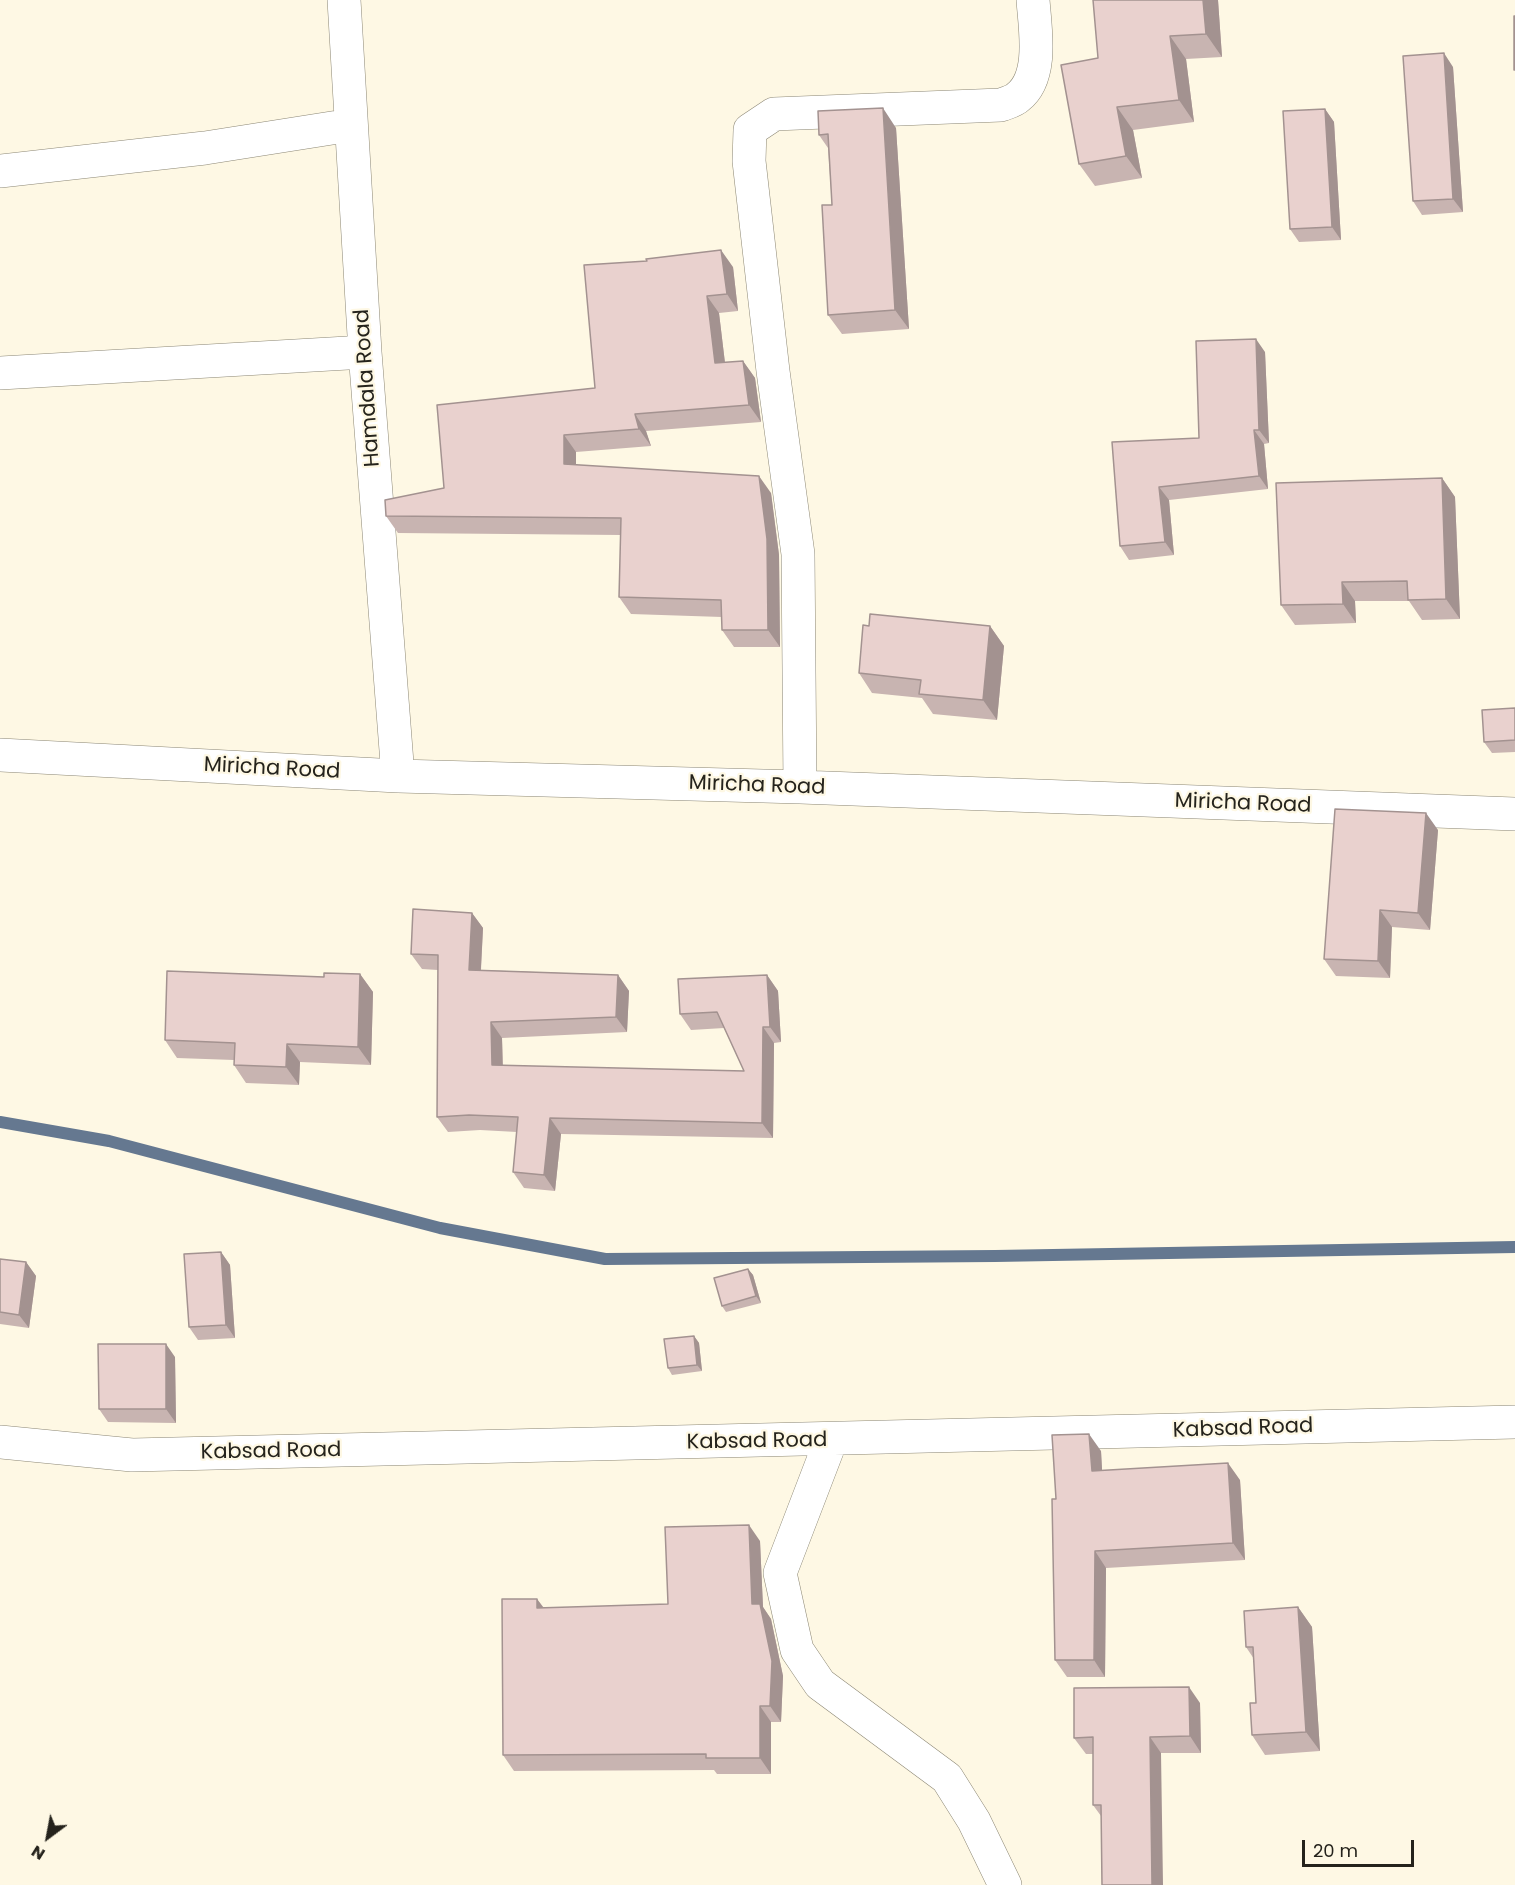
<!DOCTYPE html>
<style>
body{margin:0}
#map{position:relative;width:1515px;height:1885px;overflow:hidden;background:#fef8e4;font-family:Poppins,sans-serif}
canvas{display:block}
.north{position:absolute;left:18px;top:1807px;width:60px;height:60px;-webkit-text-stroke:4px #fef8e4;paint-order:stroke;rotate:212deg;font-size:16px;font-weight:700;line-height:24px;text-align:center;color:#25231c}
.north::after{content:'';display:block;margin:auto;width:21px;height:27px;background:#25231c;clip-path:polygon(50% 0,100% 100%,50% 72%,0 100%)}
.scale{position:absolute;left:1302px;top:1840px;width:112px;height:27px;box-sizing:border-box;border:3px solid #25231c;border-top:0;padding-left:8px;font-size:18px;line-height:21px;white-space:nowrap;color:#25231c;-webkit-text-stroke:4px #fef8e4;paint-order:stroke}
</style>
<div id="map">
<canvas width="1515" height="1885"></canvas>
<div class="north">N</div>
<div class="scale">20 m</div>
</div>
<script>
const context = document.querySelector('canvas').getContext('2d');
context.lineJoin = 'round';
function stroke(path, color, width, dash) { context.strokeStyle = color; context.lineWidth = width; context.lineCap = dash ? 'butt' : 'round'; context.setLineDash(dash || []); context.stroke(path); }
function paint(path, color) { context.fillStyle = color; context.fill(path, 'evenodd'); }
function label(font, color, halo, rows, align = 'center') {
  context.font = font + ' Poppins,sans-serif'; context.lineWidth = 4.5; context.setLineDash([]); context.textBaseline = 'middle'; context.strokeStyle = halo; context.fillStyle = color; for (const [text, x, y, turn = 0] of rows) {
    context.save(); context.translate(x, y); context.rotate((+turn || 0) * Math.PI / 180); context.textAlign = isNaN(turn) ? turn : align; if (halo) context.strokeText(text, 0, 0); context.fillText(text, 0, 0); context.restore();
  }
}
const stream = new Path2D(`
 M0,1122L109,1141L440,1228L605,1259L995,1256L1515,1247`);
const minor = new Path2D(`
 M344,0L365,352L398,776
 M0,171L205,148L351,125
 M0,373L365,352
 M0,755L398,776L800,787L1515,814
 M800,787L798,554L773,371L749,161L750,130L774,114L1001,105C1006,103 1014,101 1018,97C1044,77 1035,28 1033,0
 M831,1440L780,1573L797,1650L820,1684L947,1778L974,1821L1005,1885
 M0,1442L132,1455L1515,1422`);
const wall = new Path2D(`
 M1218,0L1222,57L1186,59L1194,122L1133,130L1142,178L1095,186L1079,164L1098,58Z
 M1453,67L1463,212L1422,215L1413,201Z
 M1325,109L1334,122L1341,240L1299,242L1290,229Z
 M896,128L909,329L842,334L828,315L832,205L828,148L819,135Z
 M733,267L738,311L719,313L725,363L743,361L755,378L761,422L646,431L651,446L576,452V465L771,493L779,555L780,647H734L722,630V617L631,614L619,597L621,535L398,533L386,516L444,488L595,388Z
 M1265,352L1269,443L1264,444L1268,489L1169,500L1174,555L1129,560L1120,546L1112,442L1199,438Z
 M1442,478L1455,497L1460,619L1422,620L1409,601H1355L1356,623L1295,625L1281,605Z
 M869,626H990L1004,646L997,720L933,714L922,698L872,693L859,673Z
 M1515,708V752L1492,753L1484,742Z
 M1438,830L1430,930L1392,927L1390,978L1336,976L1324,959Z
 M472,913L483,928L481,970L618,975L629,991L627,1032L502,1038L503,1066L744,1071L724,1028L691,1030L680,1014L767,975L778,991L781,1042L774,1043L773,1138L561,1134L555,1191L524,1188L513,1172L517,1132L480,1130L448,1132L437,1117L438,970L422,969L411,954Z
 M360,974L373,992L371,1065L300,1062L299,1085L246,1083L234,1065V1060L177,1058L165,1040L324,977Z
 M221,1252L230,1265L235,1338L198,1340L189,1327Z
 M0,1259L26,1262L36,1276L29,1328L0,1324Z
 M748,1269L753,1275L761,1303L726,1312L722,1306Z
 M694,1336L699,1343L702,1371L672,1375L668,1368Z
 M175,1357L176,1423L108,1422L99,1409Z
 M1101,1451L1102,1470L1240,1480L1245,1560L1106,1568L1105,1677H1067L1055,1660L1056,1499Z
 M760,1541L763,1607L771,1619L783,1676L781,1722H771V1774H717L714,1770L514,1771L503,1755L537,1599L544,1608L668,1604Z
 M1298,1607L1312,1627L1320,1751L1265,1755L1252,1735L1256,1703L1254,1659L1246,1647Z
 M1200,1703L1201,1753H1161L1101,1816L1093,1805V1754H1086L1074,1738Z`);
const shadedWall = new Path2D(`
 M1203,0H1218L1222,57L1206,34Z
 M1170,36L1186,59L1194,122L1179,100Z
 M1444,53L1453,67L1463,212L1453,199Z
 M1117,107L1133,130L1142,178L1126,156Z
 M883,108L896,128L909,329L895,310Z
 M1325,109L1334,122L1341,240L1332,227Z
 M721,250L733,267L738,311L727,294Z
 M707,296L719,313L727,380L715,363Z
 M1256,339L1265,352L1269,443L1259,430Z
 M743,361L755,378L761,422L749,405Z
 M635,414L646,431L651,446L639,429Z
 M1254,430L1264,444L1268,489L1259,476Z
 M564,435L576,452V481L564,464Z
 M759,476L771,493L779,555L780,647L768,630Z
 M1442,478L1455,497L1460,619L1446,599Z
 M1159,487L1169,500L1174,555L1165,542Z
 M1342,582L1355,601L1356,623L1343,604Z
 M990,626L1004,646L997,720L983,700Z
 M1426,813L1438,830L1430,930L1418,913Z
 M1380,910L1392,927L1390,978L1378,961Z
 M472,913L483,928L480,985L469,970Z
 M360,974L373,992L371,1065L358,1047Z
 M618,975L629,991L627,1032L616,1017Z
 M767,975L778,991L781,1042L770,1027Z
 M491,1022L502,1038L503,1081L492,1065Z
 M763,1027L774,1043L773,1138L762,1123Z
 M287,1044L300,1062L299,1085L286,1067Z
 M550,1118L561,1134L555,1191L544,1175Z
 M221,1252L230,1265L235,1338L226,1325Z
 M26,1262L36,1276L29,1328L19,1315Z
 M748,1269L753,1275L761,1303L756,1296Z
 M694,1336L699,1343L702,1371L697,1365Z
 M166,1344L175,1357L176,1423L166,1409Z
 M1089,1434L1101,1451L1103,1487L1092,1471Z
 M1228,1463L1240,1480L1245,1560L1233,1543Z
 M749,1525L760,1541L763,1607L771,1619L783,1676L781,1722L770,1706L752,1604Z
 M1095,1551L1106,1568L1105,1677L1094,1660Z
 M537,1599L548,1614L537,1608Z
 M1298,1607L1312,1627L1320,1751L1306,1732Z
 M1189,1687L1200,1703L1201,1753L1190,1736Z
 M760,1706L771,1722V1774L760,1758Z
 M1150,1737L1161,1753L1163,1885H1152Z`);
const building = new Path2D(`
 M1093,0H1203L1206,34L1170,36L1179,100L1117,107L1126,156L1079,164L1061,65L1098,58Z
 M1514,16H1515V70H1514Z
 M1444,53L1453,199L1413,201L1403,56Z
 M883,108L895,310L828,315L822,205H832L828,134L819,135L818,111Z
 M1325,109L1332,227L1290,229L1283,111Z
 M721,250L727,294L707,296L715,363L743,361L749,405L635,414L639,429L564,435V464L759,476L767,539L768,630H722L721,600L619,597L621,518L386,516L385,500L444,488L437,405L595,388L584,265L647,261L646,259Z
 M1256,339L1259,430H1254L1259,476L1159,487L1165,542L1120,546L1112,442L1199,438L1196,341Z
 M1442,478L1446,599L1408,600L1407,581L1342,582L1343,604L1281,605L1276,483Z
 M870,614L990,626L983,700L919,694L921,680L859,673L863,625L869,626Z
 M1515,708V740L1484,742L1482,710Z
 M1335,809L1426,813L1418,913L1380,910L1378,961L1324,959Z
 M413,909L472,913L469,970L618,975L616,1017L491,1022L492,1065L744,1071L717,1012L680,1014L678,979L767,975L770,1027H763L762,1123L550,1118L544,1175L513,1172L518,1117L469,1115L437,1117L438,955L411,954Z
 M167,971L324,977V973L360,974L358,1047L287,1044L286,1067L234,1065L235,1043L165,1040Z
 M221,1252L226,1325L189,1327L184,1254Z
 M0,1259L26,1262L19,1315L0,1312Z
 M748,1269L756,1296L722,1306L714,1278Z
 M694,1336L697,1365L668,1368L664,1339Z
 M98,1344H166V1409H99Z
 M1089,1434L1092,1471L1228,1463L1233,1543L1095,1551L1094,1660H1055L1052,1499H1056L1052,1435Z
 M749,1525L752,1604H760L772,1661L770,1706H760V1758H706V1754L503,1755L502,1599H537V1608L668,1604L665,1527Z
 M1298,1607L1306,1732L1252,1735L1250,1703H1256L1253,1647H1246L1244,1611Z
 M1189,1687L1190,1736L1150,1737L1152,1885H1102L1101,1805H1093V1737L1074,1738V1688Z`);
const streetNames = [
 ["Hamdala Road",368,388,-94],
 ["Miricha Road",272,769,3],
 ["Miricha Road",757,786,2],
 ["Miricha Road",1243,804,2],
 ["Kabsad Road",1243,1429,-2],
 ["Kabsad Road",757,1442,-1],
 ["Kabsad Road",271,1452,-1]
];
stroke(stream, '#657890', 12);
stroke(minor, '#8c8775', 34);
stroke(minor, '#fff', 33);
paint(wall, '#c8b4b1');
paint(shadedWall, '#a39290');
paint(building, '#e9d1ce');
stroke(building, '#a39290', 1.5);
label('21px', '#25231c', '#fef8e4', streetNames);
</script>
